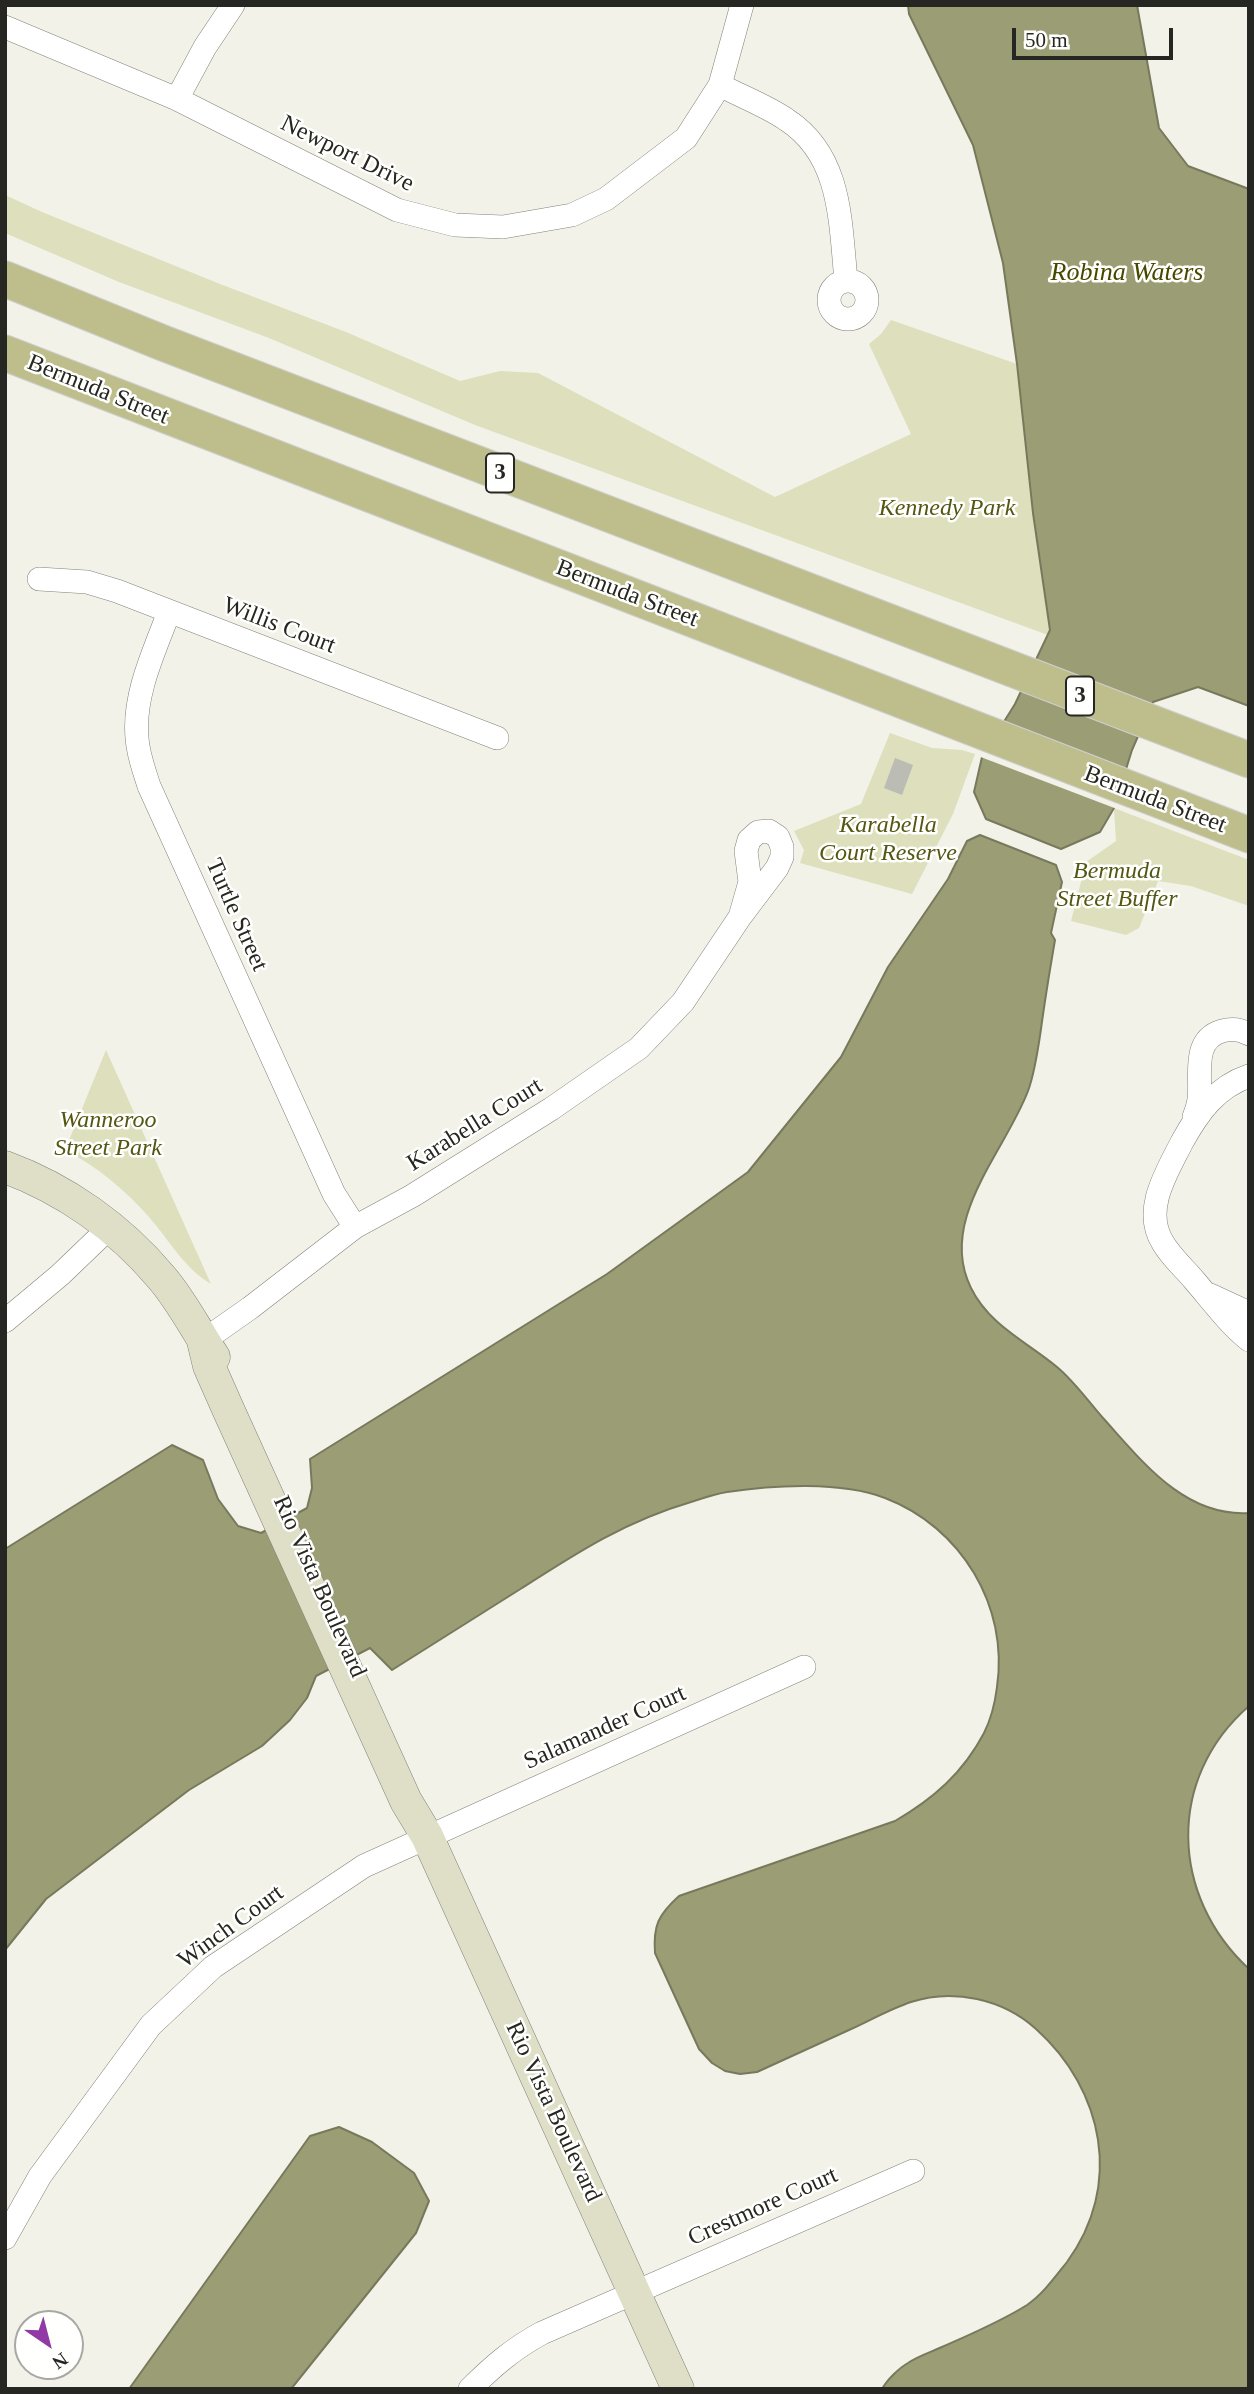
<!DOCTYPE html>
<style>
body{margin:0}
#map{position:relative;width:1254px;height:2394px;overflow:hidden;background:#f2f2e9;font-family:Georgia,serif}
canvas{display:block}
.frame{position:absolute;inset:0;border:7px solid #262622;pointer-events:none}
.north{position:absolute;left:14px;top:2310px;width:70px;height:70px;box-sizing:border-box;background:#fffffd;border:2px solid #a8a8a5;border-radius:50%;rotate:145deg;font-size:19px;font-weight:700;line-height:28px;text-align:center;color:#262622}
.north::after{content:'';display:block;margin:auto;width:24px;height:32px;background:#9139a5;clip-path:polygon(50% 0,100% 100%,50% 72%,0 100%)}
.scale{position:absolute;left:1012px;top:28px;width:161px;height:32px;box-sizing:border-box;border:4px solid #262622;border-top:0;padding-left:9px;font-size:21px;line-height:24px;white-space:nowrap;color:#262622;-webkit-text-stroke:5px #fffffd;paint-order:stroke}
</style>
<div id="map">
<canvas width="1254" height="2394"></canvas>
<div class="frame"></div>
<div class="north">N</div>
<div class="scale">50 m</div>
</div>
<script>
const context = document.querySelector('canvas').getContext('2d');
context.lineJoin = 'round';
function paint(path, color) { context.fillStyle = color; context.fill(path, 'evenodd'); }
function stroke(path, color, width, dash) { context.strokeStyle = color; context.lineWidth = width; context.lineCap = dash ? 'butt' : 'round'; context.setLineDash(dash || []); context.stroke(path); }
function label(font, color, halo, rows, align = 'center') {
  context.font = font + ' Georgia,serif'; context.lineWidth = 5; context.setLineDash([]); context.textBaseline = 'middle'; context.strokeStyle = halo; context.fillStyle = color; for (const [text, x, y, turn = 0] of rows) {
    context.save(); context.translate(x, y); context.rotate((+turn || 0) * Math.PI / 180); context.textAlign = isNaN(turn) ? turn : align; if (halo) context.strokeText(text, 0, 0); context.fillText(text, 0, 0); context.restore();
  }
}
const green = new Path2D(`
 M5,195L42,212L220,284L346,332L460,381L500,371L538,373L775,497L911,434L869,344L881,334L891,320L1017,364L1033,513L1050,630L1048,635L475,425L269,338L119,282L5,233Z
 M890,733L932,748L962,750L975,754L953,814L912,894L800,863L804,850L794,831L861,804Z
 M1114,808L1249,860V906L1191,886L1158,881L1139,928L1126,935L1071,921L1086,862L1116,841Z
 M106,1050L211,1284C185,1269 169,1240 149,1217C125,1190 98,1167 65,1150Z`);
const water = new Path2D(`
 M908,5H1137L1159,128L1188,166L1249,189V706L1198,687L1153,702L1132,750L1114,808L1100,832L1061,849L986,819L974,792L982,757L1015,704L1050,630L1033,513L1017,364L1003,263L973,145L909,14Z
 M980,835L1056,865L1062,882L1051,933L1055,940C1050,969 1045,999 1041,1029C1038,1049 1035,1072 1028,1091C1005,1152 937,1220 971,1288C989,1325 1027,1342 1057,1367C1074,1381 1088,1401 1103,1418C1142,1461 1184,1517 1249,1513V1706C1166,1778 1170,1896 1249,1969V2389H882C887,2380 899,2368 908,2363C918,2356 931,2352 942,2347C971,2334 1000,2322 1027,2305C1043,2294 1055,2277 1067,2262C1123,2186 1104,2090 1036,2029C1003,1999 953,1988 911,2002C890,2009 869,2021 849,2030C818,2044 787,2058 757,2072L740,2074L725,2071L712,2063L699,2049L655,1953C653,1926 658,1915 679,1896L895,1821C933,1799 963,1773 984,1733C991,1719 995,1703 997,1687C1009,1606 961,1527 885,1498C841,1481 773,1485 727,1492C715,1494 703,1498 691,1502C626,1521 578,1552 522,1588C479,1615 435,1643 392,1670L370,1648L316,1676L307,1698L290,1720L262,1746L189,1790L46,1899L5,1950V1549L172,1445L203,1460L218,1499L238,1526L261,1533L307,1508L312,1488L310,1459L607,1274L748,1172L841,1057L888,967L948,879L967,841Z
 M339,2127L372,2142L414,2173L429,2201L416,2233L291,2389H129L310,2136Z`);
const pier = new Path2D(`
 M999,724L1128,773L1117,809L978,756Z`);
const building = new Path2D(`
 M895,758L913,765L902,795L884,788Z`);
const street = new Path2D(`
 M5,27L177,99L397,210L455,225L503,227L572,215L606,199L686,138L720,85L742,5
 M720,85C742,97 767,106 787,120C842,156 840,222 846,280
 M177,99L205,47L233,5
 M829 300a19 19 0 1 1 38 0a19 19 0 1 1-38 0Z
 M39,579L87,582L117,591L497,738
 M169,612C154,652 133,695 137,738C138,755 144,770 149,786L334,1194L355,1227
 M1249,1076C1216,1087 1198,1113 1182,1142C1167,1172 1142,1210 1163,1243C1171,1257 1184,1268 1194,1280C1212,1301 1228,1323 1249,1340
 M1194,1117C1196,1112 1198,1106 1199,1100C1202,1076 1191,1040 1222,1031C1232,1028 1240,1029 1249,1034
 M1210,1295L1249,1313
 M5,1321L60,1275L110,1227
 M203,1341L250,1308L355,1227L412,1196L551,1109L639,1048L683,1002L740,917L777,868L782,857V847L778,837L769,831L758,832L749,840L746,851L750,882L740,917
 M5,2238L40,2176L151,2025L213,1967L364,1866L804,1667
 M470,2389C493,2366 514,2348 542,2333L913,2171`);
const secondary = new Path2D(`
 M5,1167C65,1189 120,1228 161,1277C182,1301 196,1330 214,1357
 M203,1341L209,1366L228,1409L406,1801L427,1836L678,2389`);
const primary = new Path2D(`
 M5,279L163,343L1249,760
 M5,353L1249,835`);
const shields = [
 [500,473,28],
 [1080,696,28]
];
const shieldNames = [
 ["3",500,473],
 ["3",1080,696]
];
const streetNames = [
 ["Newport Drive",347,154,26],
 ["Bermuda Street",98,390,22],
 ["Bermuda Street",627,594,21],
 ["Willis Court",279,626,21],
 ["Bermuda Street",1155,800,21],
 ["Turtle Street",236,915,66],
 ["Karabella Court",475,1125,-32],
 ["Rio Vista Boulevard",319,1587,66],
 ["Salamander Court",605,1728,-24],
 ["Winch Court",231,1927,-36],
 ["Rio Vista Boulevard",553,2112,65],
 ["Crestmore Court",763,2207,-24]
];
const parkNames = [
 ["Kennedy Park",947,509],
 ["Karabella",888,826],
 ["Court Reserve",888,854],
 ["Bermuda",1117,872],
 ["Street Buffer",1117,900],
 ["Wanneroo",108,1121],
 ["Street Park",108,1149]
];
const waterNames = [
 ["Robina Waters",1127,273]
];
paint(green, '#dddfbd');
paint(water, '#9b9d75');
stroke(water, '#78795c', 2);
paint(pier, '#f2f2e9');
paint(building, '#bbbcb3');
stroke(street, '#82827a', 24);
stroke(secondary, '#82827a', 33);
stroke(primary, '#cfcfce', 37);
stroke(street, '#fff', 23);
stroke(secondary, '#dedfc6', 32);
stroke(primary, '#bebe8d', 35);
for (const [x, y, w] of shields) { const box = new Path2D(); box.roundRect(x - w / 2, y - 19.5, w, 39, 5); context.fillStyle = '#fffffd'; context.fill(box); stroke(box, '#262622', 2); }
label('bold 23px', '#262622', null, shieldNames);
label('24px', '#262622', '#fffffd', streetNames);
label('italic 24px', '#555613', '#fffffd', parkNames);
label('italic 26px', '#474700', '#fffffd', waterNames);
</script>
